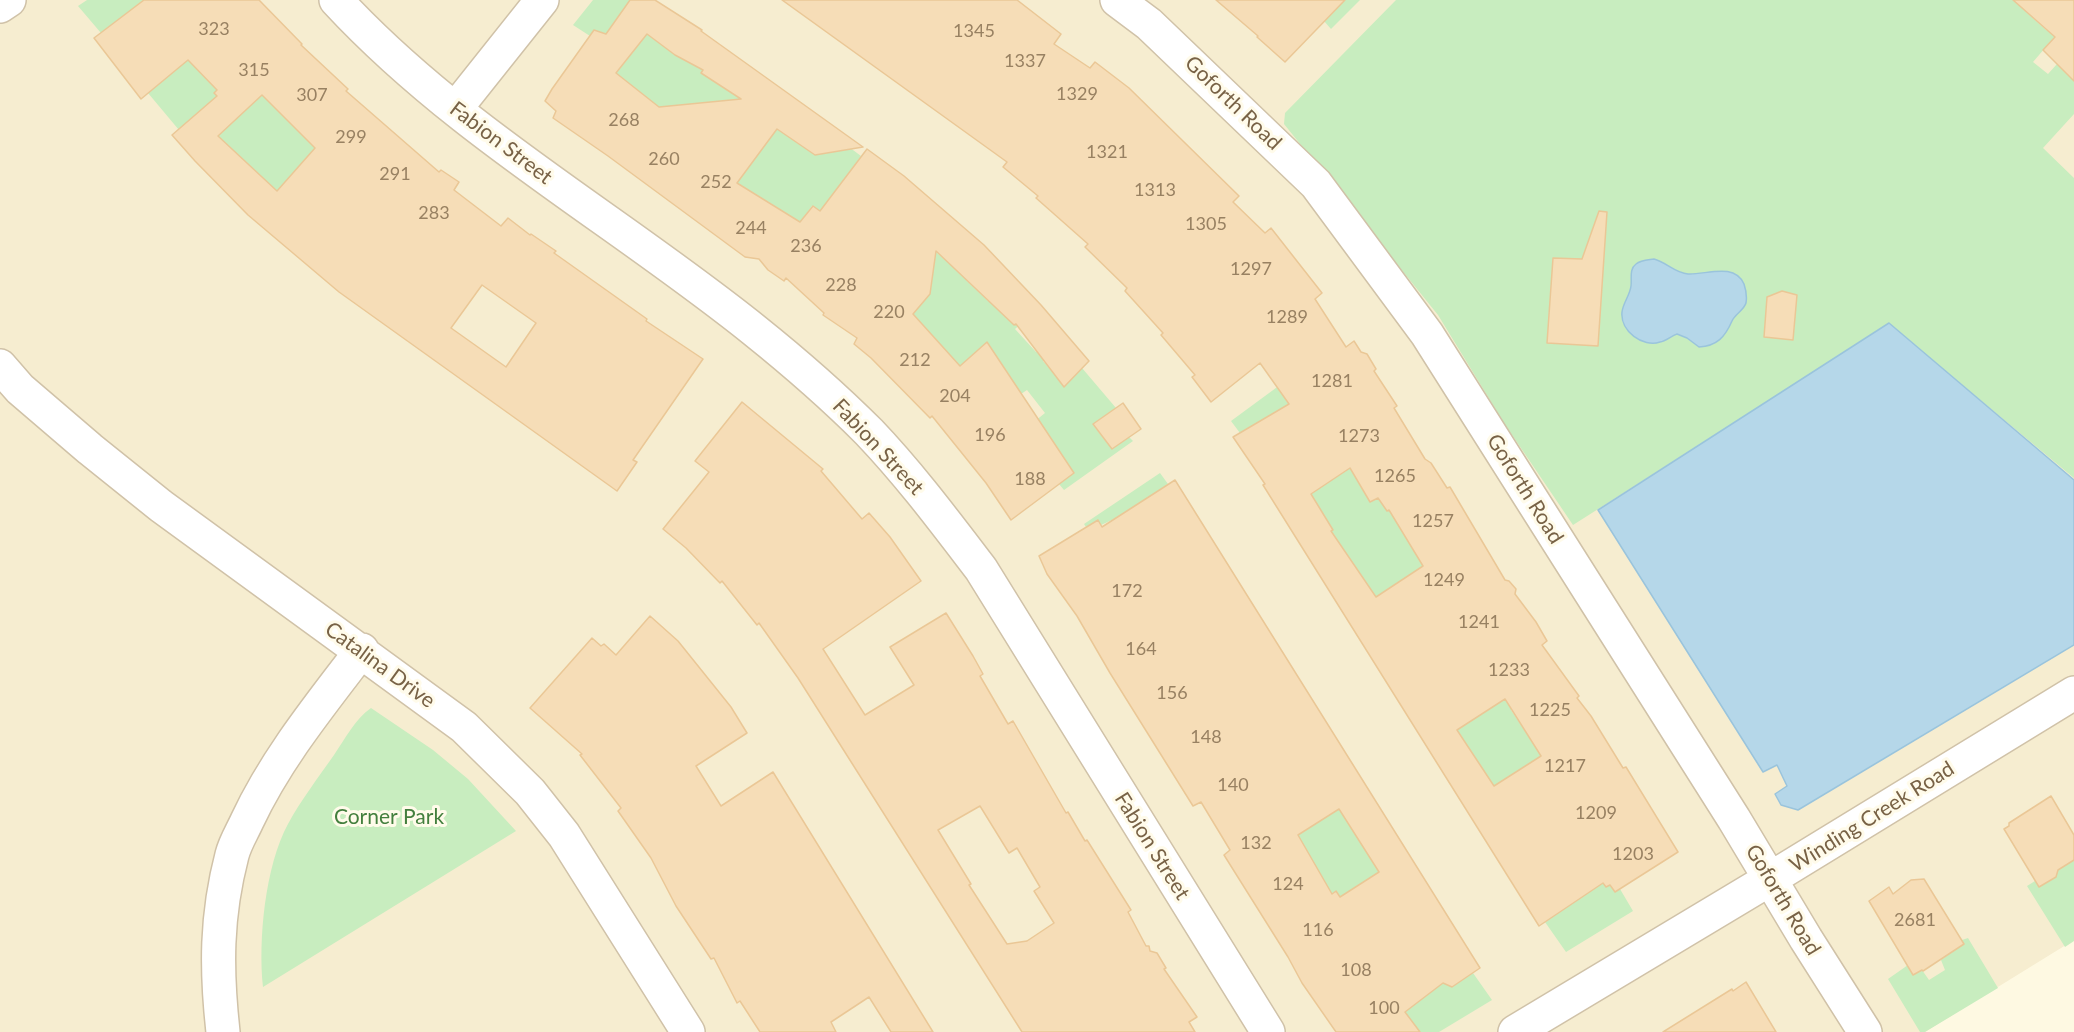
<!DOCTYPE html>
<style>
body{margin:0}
canvas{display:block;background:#fef9e2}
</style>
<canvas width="2074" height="1032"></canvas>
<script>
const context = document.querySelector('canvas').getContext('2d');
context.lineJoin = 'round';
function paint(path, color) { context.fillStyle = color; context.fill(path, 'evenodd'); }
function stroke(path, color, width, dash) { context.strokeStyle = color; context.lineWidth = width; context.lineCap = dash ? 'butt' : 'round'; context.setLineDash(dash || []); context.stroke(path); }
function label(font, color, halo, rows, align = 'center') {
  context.font = font + ' Lato,sans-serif'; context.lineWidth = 6; context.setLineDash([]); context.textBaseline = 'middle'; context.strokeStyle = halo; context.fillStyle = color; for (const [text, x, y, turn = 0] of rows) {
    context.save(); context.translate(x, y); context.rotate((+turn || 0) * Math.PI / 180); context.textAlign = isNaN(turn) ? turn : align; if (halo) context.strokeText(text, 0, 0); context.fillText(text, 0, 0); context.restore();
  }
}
const residential = new Path2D(`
 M0,0H2074V940L1925,1032H0Z`);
const green = new Path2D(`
 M87,0H152L217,90L215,94L222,102L240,115L295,62L320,116L394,321L179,130L148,93L168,76L101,33L78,6Z
 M593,0H630L644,31L675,55L717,50L701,73L727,90L742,68L790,138L815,155L845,144L861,156L846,177L943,258L949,261H985L966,280L988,301L1036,310L1015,329L1036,352L1055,333L1065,343L1043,361L1065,386L1082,368L1116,408L1093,425L1112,449L1129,437L1133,441L1064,490L1059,484L998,451L1045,413L1027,390L1021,394L937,387L929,373L948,353L935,338L930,342L835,223L812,206L777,253L783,214L781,210L767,201L763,204L718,209L757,155L678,105H676L645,148L642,104L645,96L628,83L596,100L632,53L617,37L608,41L604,33L594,30L590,36L573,25Z
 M1345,0H1360L1331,29L1324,21Z
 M1396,0H2013L2046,30L2057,34L2033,62L2048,74L2057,64L2074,81V114L2043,148L2074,178V478L1889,324L1573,525L1504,423L1438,315L1284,124L1285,113Z
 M1333,346L1285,399L1306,429L1332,480L1395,439L1363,473L1356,478L1370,502L1378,498L1387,510L1415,494L1544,674L1511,710L1535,746L1585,727L1526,766L1588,855L1606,887L1610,885L1615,892L1620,889L1633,911L1566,952L1545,922L1569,905L1311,544L1332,530L1318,505L1240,433L1231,421Z
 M1160,473L1168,484L1145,500L1362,794L1348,823L1365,850L1387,835L1452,987L1473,973L1492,1000L1439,1032H1408L1414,1024L1405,1012L1343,895L1340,897L1336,891L1310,906L1306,865L1131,543L1114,519L1101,525L1098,520L1086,527L1084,524Z
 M371,708L433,750L468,779L516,831L263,987C258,941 265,866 288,824C301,800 318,778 334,755C345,739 355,719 371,708Z
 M2074,860V941L2065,947L2027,886L2035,881L2037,883L2044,884L2056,877L2058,870Z
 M1968,938L1998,988L1925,1032H1920L1888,979L1908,965L1913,974L1922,970L1929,980L1945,970L1941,960L1963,944L1962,940Z`);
const water = new Path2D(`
 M1654,259C1666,262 1675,273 1688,274C1706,275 1734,262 1744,284C1746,290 1747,297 1746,303C1744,310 1735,314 1732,321C1725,337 1717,346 1699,347L1687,338L1677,334C1671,336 1666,341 1660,342C1643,348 1620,331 1622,312C1623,303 1630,295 1631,286C1632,279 1629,269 1636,264C1641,260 1648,260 1654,259Z
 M1889,323L2074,480V645L1798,810L1781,805L1775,794L1787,786L1777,765L1763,772L1598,510Z`);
const building = new Path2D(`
 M144,0H259L302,44L301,45L348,89L346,91L439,172L441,170L459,182L454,190L501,226L508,218L530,235L531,234L556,251L554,253L647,319L646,321L703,359L633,460L637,462L617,491L339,292L248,215L195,161L172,135L217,96L214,93L217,90L188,60L141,99L94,38ZM262,95L315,148L277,191L218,136ZM482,285L536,323L506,367L451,328Z
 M630,0H655L702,30L701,31L863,147L815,155L777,129L737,183L800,222L813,206L820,211L867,149L904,176L984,245L1041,305L1089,361L1064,387L1016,324L1014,325L936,251L930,294L913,314L960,366L987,342L1074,473L1011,520L986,483L932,416L930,418L871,358L854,344L857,338L823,315L824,313L786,278L784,281L768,270L759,259L745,257L608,156L553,118L556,111L545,101L552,89L594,30L606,34ZM647,34L675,55L703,70L701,73L741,99L659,107L616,73Z
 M782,0H1017L1061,34L1054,44L1090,68L1095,62L1129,88L1239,196L1233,202L1265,233L1271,228L1322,293L1315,299L1346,347L1354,341L1361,352L1367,354L1376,369L1374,371L1397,406L1394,408L1425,459L1431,463L1447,488L1450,487L1505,580L1509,581L1516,589L1515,594L1536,622L1547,641L1542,645L1579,696L1577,698L1591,716L1623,768L1626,767L1678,852L1615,892L1610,885L1606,887L1603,883L1539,926L1263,485L1265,484L1233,437L1289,404L1260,363L1211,402L1192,377L1195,375L1161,335L1163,333L1125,291L1127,288L1085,247L1088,244L1036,198L1038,196L1003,167L1007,162ZM1350,468L1370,502L1378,498L1387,511L1389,510L1423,566L1376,597L1331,531L1333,530L1311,494ZM1505,699L1541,756L1494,786L1457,730Z
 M1216,0H1345L1285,62L1257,37L1258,36Z
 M2013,0H2074V81L2043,50L2055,37Z
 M1599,211L1607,212L1598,346L1547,343L1553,258L1582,259Z
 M1782,291L1797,295L1793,340L1764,337L1767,297Z
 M742,402L823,469L821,471L862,519L869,513L890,537L921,581L823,649L865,715L914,685L890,647L946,613L973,656L983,674L980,676L1008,724L1013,721L1066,813L1068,812L1085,841L1087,840L1131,910L1128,912L1146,946H1149L1150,951L1157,953L1166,968L1164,969L1197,1017L1189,1022L1195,1032H1022L798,678L759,623L757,625L722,581L720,583L686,548L663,529L709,472L695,461ZM980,806L1009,853L1017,848L1040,887L1034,891L1054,923L1027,941L1007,944L969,885L971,884L938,830Z
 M1123,403L1141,429L1112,449L1093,424Z
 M1175,480L1480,968L1452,987L1443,983L1405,1012L1420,1032H1336L1302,983L1288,957L1224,855L1230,850L1201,802L1193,806L1110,673L1077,616L1047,574L1039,556L1098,520L1102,527ZM1339,809L1379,872L1340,897L1336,891L1332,894L1298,835Z
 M650,616L678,641L731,707L747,733L696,766L721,806L773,772L933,1032H891L869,997L831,1022L836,1032H760L740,1001L737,1003L714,958L711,959L676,906L651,858L618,811L621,808L580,755L582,754L530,708L592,638L601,646L604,644L616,655Z
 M2051,796L2074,835V860L2058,870L2056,877L2039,887L2004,829L2009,826V823Z
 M1924,879L1964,944L1923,971L1922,970L1913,975L1869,901L1889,887L1893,894L1911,880Z
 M1746,982L1776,1032H1663L1732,989L1733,991Z`);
const minor = new Path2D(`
 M336,0C457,131 616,219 754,330C794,362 833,396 869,432C910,475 945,522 981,569L1268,1032
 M1117,0L1149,24L1316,184L1427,334L1734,819L1806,939L1865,1032
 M0,6L9,0
 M456,108L542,0
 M0,366L20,389L90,449L161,506L464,727L530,792L564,835L688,1032
 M223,1032C216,969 216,916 232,855C235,843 242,832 247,821C276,759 320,705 362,650
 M1515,1032L1770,879L2074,693`);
const numberNames = [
 ["323",214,29],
 ["1345",974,31],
 ["1337",1025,61],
 ["315",254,70],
 ["1329",1077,94],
 ["307",312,95],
 ["268",624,120],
 ["299",351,137],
 ["1321",1107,152],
 ["260",664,159],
 ["291",395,174],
 ["252",716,182],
 ["1313",1155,190],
 ["283",434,213],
 ["1305",1206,224],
 ["244",751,228],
 ["236",806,246],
 ["1297",1251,269],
 ["228",841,285],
 ["220",889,312],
 ["1289",1287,317],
 ["212",915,360],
 ["1281",1332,381],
 ["204",955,396],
 ["196",990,435],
 ["1273",1359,436],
 ["1265",1395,476],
 ["188",1030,479],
 ["1257",1433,521],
 ["1249",1444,580],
 ["172",1127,591],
 ["1241",1479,622],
 ["164",1141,649],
 ["1233",1509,670],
 ["156",1172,693],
 ["1225",1550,710],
 ["148",1206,737],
 ["1217",1565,766],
 ["140",1233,785],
 ["1209",1596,813],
 ["132",1256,843],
 ["1203",1633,854],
 ["124",1288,884],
 ["2681",1915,920],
 ["116",1318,930],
 ["108",1356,970],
 ["100",1384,1008]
];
const streetNames = [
 ["Goforth Road",1233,103,44],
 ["Fabion Street",501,143,37],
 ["Fabion Street",878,447,47],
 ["Goforth Road",1525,489,58],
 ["Catalina Drive",380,665,36],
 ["Winding Creek Road",1872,817,-32],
 ["Fabion Street",1152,846,58],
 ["Goforth Road",1783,900,59]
];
const parkNames = [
 ["Corner Park",389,817]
];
paint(residential, '#f6edd0');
paint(green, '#c8edbf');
paint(water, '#b5d7e9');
stroke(water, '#9ac4dc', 1.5);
paint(building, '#f6ddb7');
stroke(building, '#eac796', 1.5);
stroke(minor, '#d0c2a8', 36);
stroke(minor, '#fff', 33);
label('18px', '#988162', null, numberNames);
label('21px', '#786246', '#fffbea', streetNames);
label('21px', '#437f3d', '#fffbea', parkNames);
</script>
